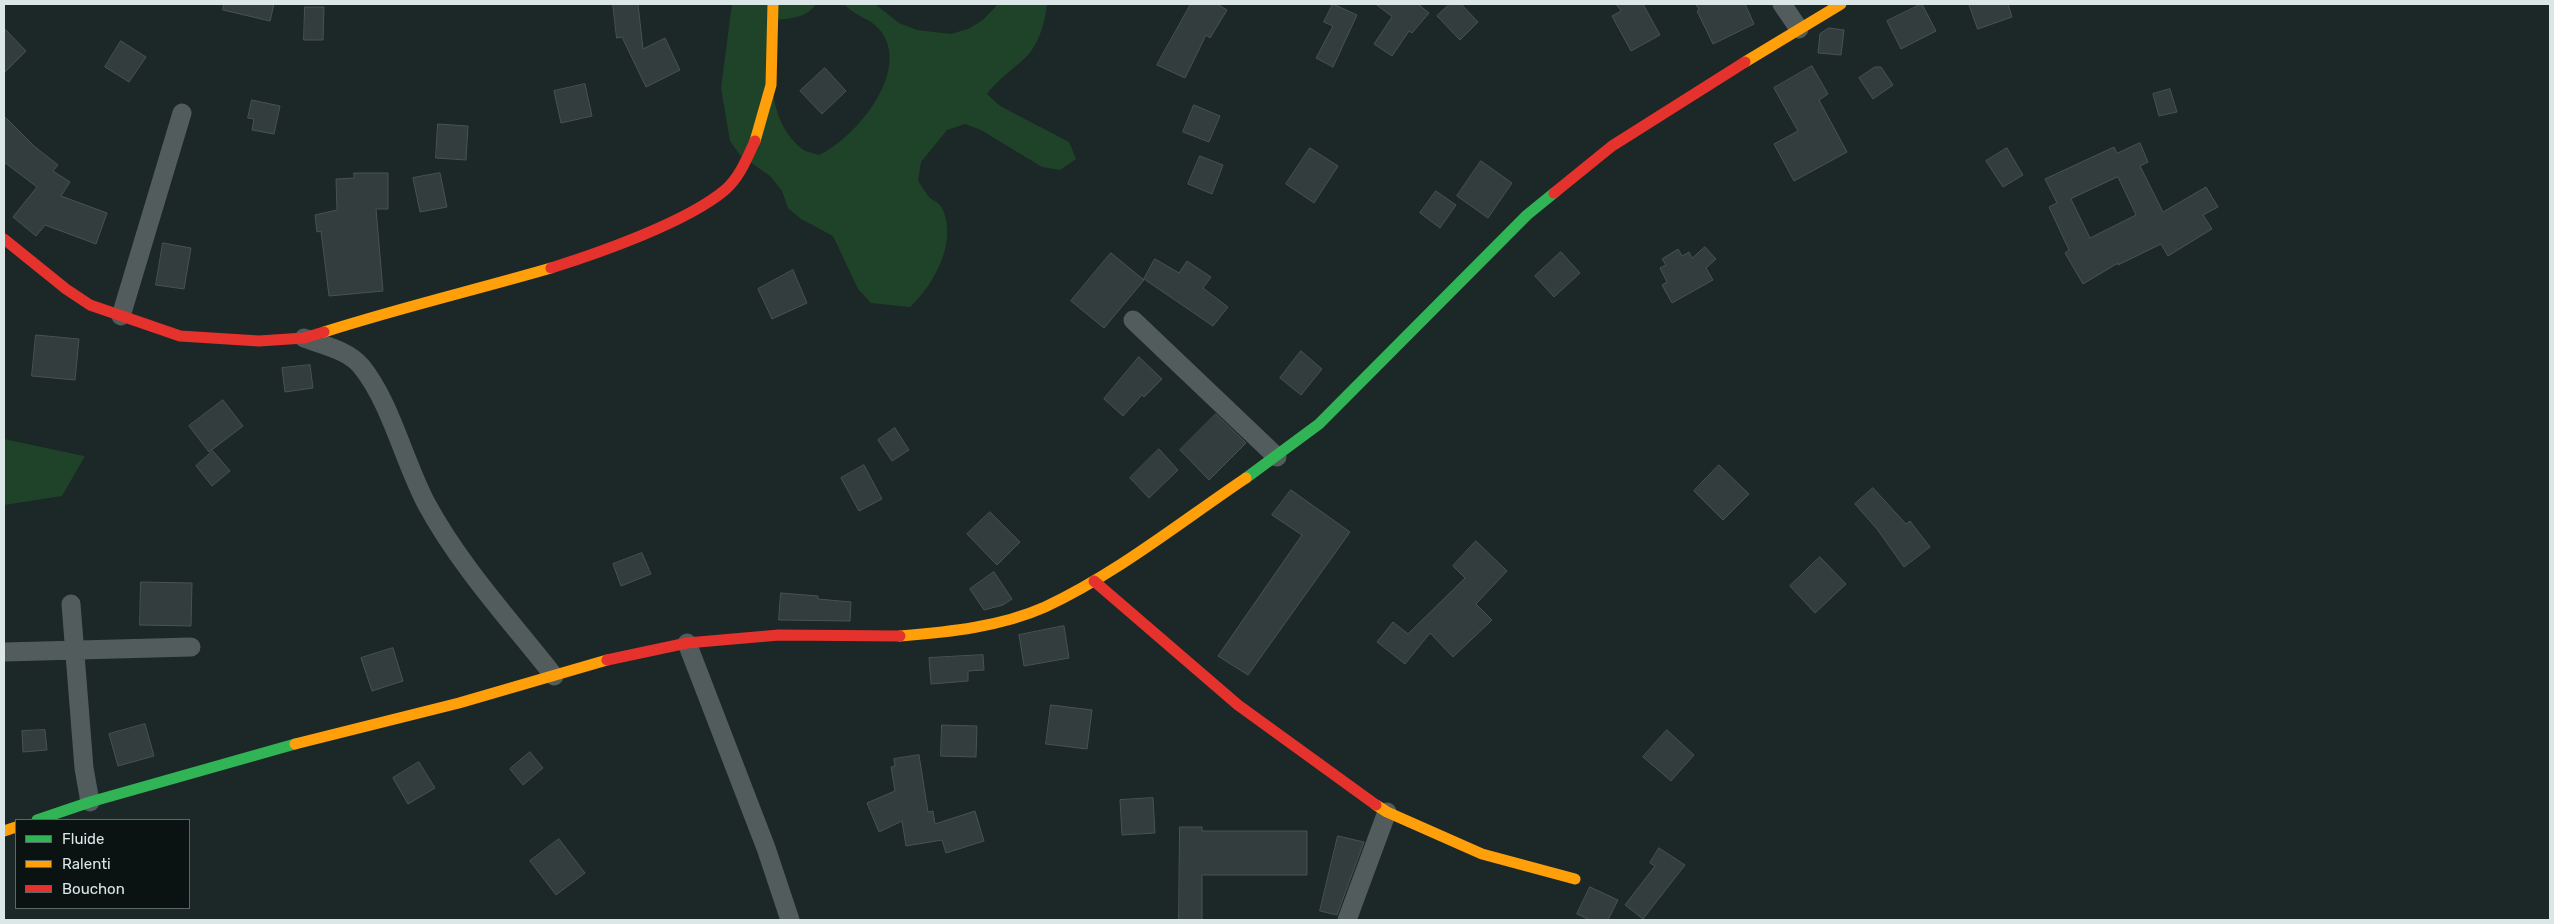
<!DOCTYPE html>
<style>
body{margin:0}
#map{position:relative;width:2554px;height:924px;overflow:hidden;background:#1c2727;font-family:Rubik,sans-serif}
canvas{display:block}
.frame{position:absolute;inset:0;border:5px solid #dbe7e7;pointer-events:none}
.legend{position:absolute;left:15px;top:819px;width:175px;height:90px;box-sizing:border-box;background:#0a1212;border:1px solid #5e6767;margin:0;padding:6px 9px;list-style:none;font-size:15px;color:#dbe7e7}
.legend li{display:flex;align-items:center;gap:10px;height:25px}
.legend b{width:25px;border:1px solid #5e6767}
</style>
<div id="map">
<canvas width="2554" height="924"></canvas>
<div class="frame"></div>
<ul class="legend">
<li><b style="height:6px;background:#30b455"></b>Fluide</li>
<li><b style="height:6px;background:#ff9f0a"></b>Ralenti</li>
<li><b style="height:6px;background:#e5322d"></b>Bouchon</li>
</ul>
</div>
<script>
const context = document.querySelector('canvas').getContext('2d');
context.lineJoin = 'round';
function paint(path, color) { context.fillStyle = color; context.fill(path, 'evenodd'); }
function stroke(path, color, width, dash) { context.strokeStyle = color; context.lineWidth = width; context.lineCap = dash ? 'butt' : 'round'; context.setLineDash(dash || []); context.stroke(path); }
const green = new Path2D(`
 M732,4H816C807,18 789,19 773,20C772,63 764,117 801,148C805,152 813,153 819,155C855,139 915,68 878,28C869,18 853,15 844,4H875L899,23L917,30L951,34L968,29L983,20L998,4H1047C1045,22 1039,45 1025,58C1011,71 998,79 987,94L1000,106L1069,142L1076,159L1060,170L1042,167L981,130L965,124L947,130L921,162L918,181C922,186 925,192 929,197C934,201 941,204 943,210C957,243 934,285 910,307L871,303L858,289L833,236L801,219L788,208L782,191L770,176L740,155L730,141L721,88Z
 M4,439L84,456H85L62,496L4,505Z`);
const building = new Path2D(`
 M224,4H274L270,21L223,10Z
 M613,4H638L643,49L665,38L680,70L646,87L622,37L617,38Z
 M1191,4H1217L1227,10L1210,38L1206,35L1185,78L1157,65Z
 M1333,4L1357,15L1333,67L1316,58L1333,26L1324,22Z
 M1376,4H1418L1429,13L1412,33L1409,31L1392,56L1374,44L1392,17Z
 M1450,4H1461L1478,22L1460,40L1437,16Z
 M1616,4H1643L1660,35L1631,51L1612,16L1621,11Z
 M1696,4H1745L1754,24L1713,44L1697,11L1699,10Z
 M1922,4L1936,31L1901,49L1887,21Z
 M1969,4H2008L2012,17L1978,29Z
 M305,7H324L323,40H304Z
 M4,28L26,51L4,73Z
 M1829,28L1844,30L1841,55L1818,53L1820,34Z
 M121,41L146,57L129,82L105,67Z
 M1812,66L1828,94L1819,100L1847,152L1794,181L1774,144L1798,131L1774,88Z
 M1875,67H1881L1893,85L1873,99L1859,78Z
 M825,68L846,91L822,114L800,91Z
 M585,84L592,116L561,123L554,91Z
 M2170,89L2177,112L2159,116L2153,94Z
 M252,100L280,106L274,134L252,130L254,119L248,118Z
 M1194,105L1220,116L1209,142L1183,132Z
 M4,116L34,146L58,165L53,171L70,182L61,196L107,213L96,244L45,225L36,236L13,217L37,187L4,162Z
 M438,124L468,126L466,160L436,158Z
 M2140,143L2148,162L2140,166L2163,212L2206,187L2218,207L2203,215L2212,229L2168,256L2161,244L2118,265V263L2083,284L2065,253L2069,250L2049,207L2057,203L2045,179L2114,147L2117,153ZM2118,177L2136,215L2090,238L2071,199Z
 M1310,148L1338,166L1314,203L1286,184Z
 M2007,148L2023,175L2003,187L1986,161Z
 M1200,156L1223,165L1212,194L1188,184Z
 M1481,161L1512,183L1488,218L1457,196Z
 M354,173H388V209H376L383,291L329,296L321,231L317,232L315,215L337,210L336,179L354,178Z
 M440,173L447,207L420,212L413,178Z
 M1436,191L1456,205L1440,228L1420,213Z
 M163,243L191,248L184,289L156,285Z
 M1705,247L1716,259L1706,268L1713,280L1672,303L1662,285L1667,282L1660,268L1666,265L1662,259L1678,249L1682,256L1689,252L1692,258Z
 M1561,252L1580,273L1554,297L1535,276Z
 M1111,253L1144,280L1104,328L1071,301Z
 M1155,259L1179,273L1187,261L1211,277L1203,288L1228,307L1213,326L1144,279Z
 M793,270L807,303L772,319L758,289Z
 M36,335L79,339L75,380L32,376Z
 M1301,351L1322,369L1301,395L1280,378Z
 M1139,357L1162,379L1144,397L1142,395L1123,416L1104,399Z
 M310,365L313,388L285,392L282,368Z
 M223,400L243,426L209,452L189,426Z
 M1216,414L1246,443L1209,480L1180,450Z
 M895,428L909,450L892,461L878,440Z
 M1159,449L1178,470L1149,498L1130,478Z
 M213,451L230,471L212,486L196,466Z
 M864,465L882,499L859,511L841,478Z
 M1719,465L1749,494L1723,520L1694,491Z
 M1873,488L1906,524L1910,521L1930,547L1904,567L1877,529L1855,504Z
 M1291,490L1350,532L1248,675L1218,656L1302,535L1272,515Z
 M990,512L1020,542L997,565L967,534Z
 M1476,541L1507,571L1476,604L1492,620L1453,657L1430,633L1405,664L1377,642L1393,622L1408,634L1465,578L1453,566Z
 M642,553L651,574L621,586L613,564Z
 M1820,557L1846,584L1815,613L1790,586Z
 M994,572L1012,599L1003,605L984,610L970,589Z
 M141,582L192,583L191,626L140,625Z
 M781,593L818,596V599L851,602L850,621L779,620Z
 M1064,626L1069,658L1024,666L1019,635Z
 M393,648L403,681L372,691L361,658Z
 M983,655L984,670L968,671V681L931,684L929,658Z
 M1051,705L1092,710L1087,749L1046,744Z
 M145,724L154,756L118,766L109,734Z
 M942,725L977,726L976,757L941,756Z
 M45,730L47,750L23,752L22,731Z
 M1667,730L1694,755L1671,781L1643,757Z
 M530,752L543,768L523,785L510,769Z
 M919,755L928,812L933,811L935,824L975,811L984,841L946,853L942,840L906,846L902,821L879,832L867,803L895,791L891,767L895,766L894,759Z
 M419,762L435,788L408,804L393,778Z
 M1153,798L1155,833L1122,835L1120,800Z
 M1180,827H1202V831H1307V875H1202V920H1179Z
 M1338,836L1364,842L1337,915L1320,911Z
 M559,839L585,873L556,895L530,861Z
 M1659,848L1685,865L1643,919L1625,905L1655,866L1650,863Z
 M1590,887L1618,900L1608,920H1590L1577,914Z`);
const street = new Path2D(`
 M1782,4L1799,29
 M121,316L182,113
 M1133,320L1277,457
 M304,338C322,345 348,350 361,366C390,401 404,461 426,503C460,566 510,620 554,676
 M71,604L84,768L90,802
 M687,643L766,848L790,920
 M4,652L191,647
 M1347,920L1387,812`);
const fast = new Path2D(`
 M1246,478L1319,424L1527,215L1554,193
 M37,820L90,802L295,744`);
const slow = new Path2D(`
 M1745,62L1841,4
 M755,141L771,85L773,4
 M324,332C399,308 475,290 551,268
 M900,636C949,632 1000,627 1045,607C1116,574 1182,521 1246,478
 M295,744L459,703L607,660
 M1376,805L1387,812L1482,854L1575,879
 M4,831L16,827`);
const jam = new Path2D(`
 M1554,193L1612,146L1745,62
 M4,239L66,289L90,305L180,336L259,341L304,338L324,332
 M551,268C599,253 687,222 725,190C740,177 747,158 755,141
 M1094,581L1238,705L1376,805
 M607,660L687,643L779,635L900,636`);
paint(green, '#1e4328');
paint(building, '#343d3e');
stroke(building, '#495253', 1);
stroke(street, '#535c5c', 19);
stroke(fast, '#30b455', 11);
stroke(slow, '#ff9f0a', 11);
stroke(jam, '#e5322d', 11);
</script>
